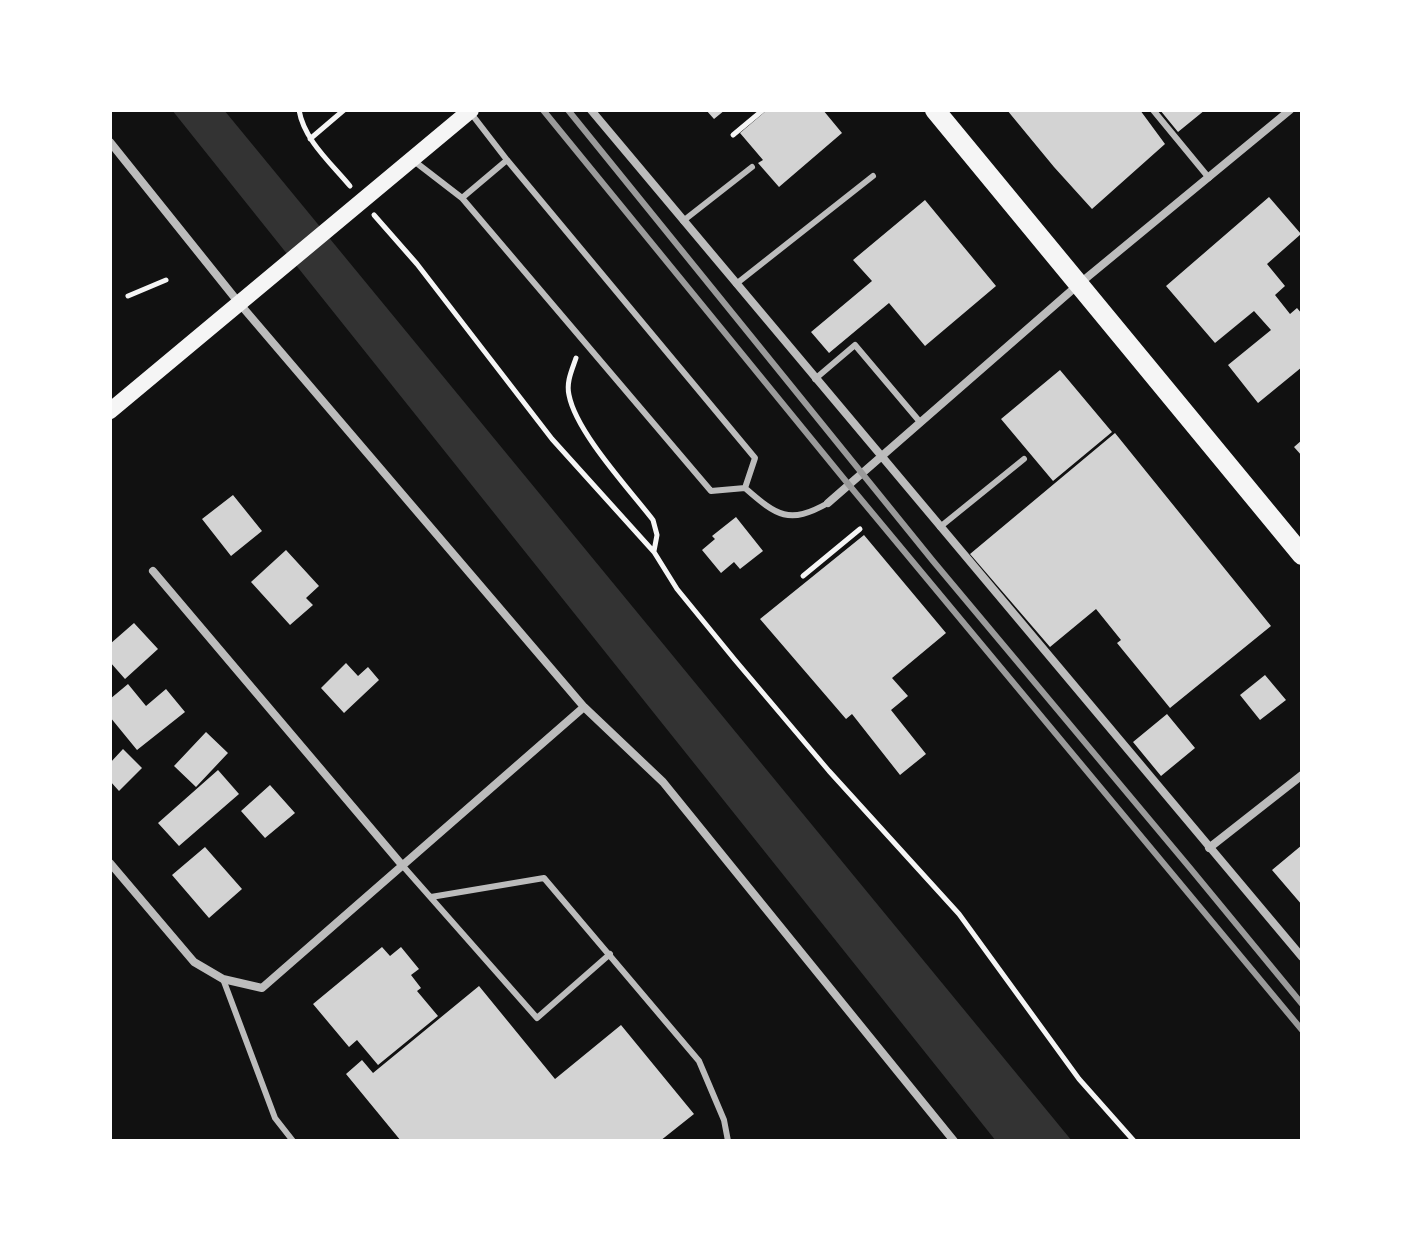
<!DOCTYPE html>
<style>
body{margin:0}
#map{position:relative;width:1412px;height:1251px;overflow:hidden;background:#111;font-family:"Fira Sans Condensed",sans-serif}
canvas{display:block}
.frame{position:absolute;inset:0;border:112px solid #fff;pointer-events:none}
</style>
<div id="map">
<canvas width="1412" height="1251"></canvas>
<div class="frame"></div>
</div>
<script>
const context = document.querySelector('canvas').getContext('2d');
context.lineJoin = 'round';
function paint(path, color) { context.fillStyle = color; context.fill(path, 'evenodd'); }
function stroke(path, color, width, dash) { context.strokeStyle = color; context.lineWidth = width; context.lineCap = dash ? 'butt' : 'round'; context.setLineDash(dash || []); context.stroke(path); }
const water = new Path2D(`
 M172,110H224L1072,1141H996Z`);
const building = new Path2D(`
 M706,110H725L714,119Z
 M767,110H823L842,133L779,187L758,163L763,160L740,133Z
 M1007,110H1140L1165,144L1092,209L1054,167Z
 M1160,110H1205L1178,132Z
 M1269,197L1301,234L1267,264L1285,286L1275,295L1290,314L1297,308L1302,314V367L1258,403L1228,365L1271,330L1254,311L1215,343L1166,286Z
 M925,200L996,286L925,346L889,303L829,353L811,332L872,281L853,260Z
 M1060,370L1112,432L1053,481L1001,419Z
 M1115,433L1271,626L1170,708L1117,643L1121,640L1096,609L1050,647L970,554Z
 M1302,440V456L1294,447Z
 M233,495L262,531L231,556L202,519Z
 M736,517L763,551L740,569L734,562L721,573L702,550L715,539L712,536Z
 M864,535L946,633L892,678L908,696L891,710L926,754L900,775L852,714L846,719L760,619Z
 M286,550L319,586L306,598L313,605L290,625L251,582Z
 M134,623L158,649L125,679L110,662V644Z
 M346,663L358,676L368,667L379,680L344,713L321,688Z
 M1265,675L1286,700L1260,720L1240,695Z
 M128,684L146,706L166,689L185,712L137,750L110,717V699Z
 M1167,714L1195,748L1161,776L1133,742Z
 M206,732L228,753L196,787L174,766Z
 M123,749L142,768L119,791L110,781V763Z
 M218,770L239,794L179,846L158,823Z
 M270,785L295,813L265,838L241,811Z
 M1302,845V905L1272,870Z
 M205,847L242,889L209,918L172,875Z
 M382,947L390,956L401,947L419,969L411,975L421,988L417,991L438,1016L378,1065L357,1040L349,1047L313,1004Z
 M479,986L555,1079L621,1025L694,1114L660,1141H401L346,1074L362,1060L373,1073Z`);
const path = new Path2D(`
 M299,110C304,140 331,163 350,186
 M733,135L763,110
 M310,139L344,110
 M374,215L417,264L552,439L654,552L677,589L735,660L829,771L959,914L1079,1079L1134,1141
 M128,296L166,280
 M576,358C572,370 566,382 569,395C576,432 629,489 653,520L657,535L654,551
 M803,576L860,529`);
const service = new Path2D(`
 M1153,110L1209,178
 M470,112L507,160L755,458L745,488
 M414,161L462,198L711,491L745,488C777,516 789,525 828,503
 M462,198L507,160
 M683,221L752,167
 M736,284L873,176
 M815,379L855,345L920,422
 M940,527L1024,459
 M402,865L537,1018L610,954
 M431,897L544,878L699,1061L724,1120L728,1141
 M223,979L275,1118L293,1141`);
const minor = new Path2D(`
 M591,110L1302,957
 M110,142L239,303L584,707L663,782L954,1141
 M828,503L1079,284L1290,110
 M153,571L402,865
 M1209,848L1302,775
 M110,863L194,962L223,979L262,988L584,707`);
const secondary = new Path2D(`
 M110,411L471,110`);
const primary = new Path2D(`
 M935,110L1302,555`);
const rail = new Path2D(`
 M543,110L849,485L1302,1030
 M568,110L933,561L1190,868L1302,1004`);
paint(water, '#333');
paint(building, '#d3d3d3');
stroke(path, '#f5f5f5', 5);
stroke(service, '#bcbcbc', 6);
stroke(minor, '#bcbcbc', 8);
stroke(secondary, '#f5f5f5', 16);
stroke(primary, '#f5f5f5', 20);
stroke(rail, '#9a9a9a', 6);
</script>
